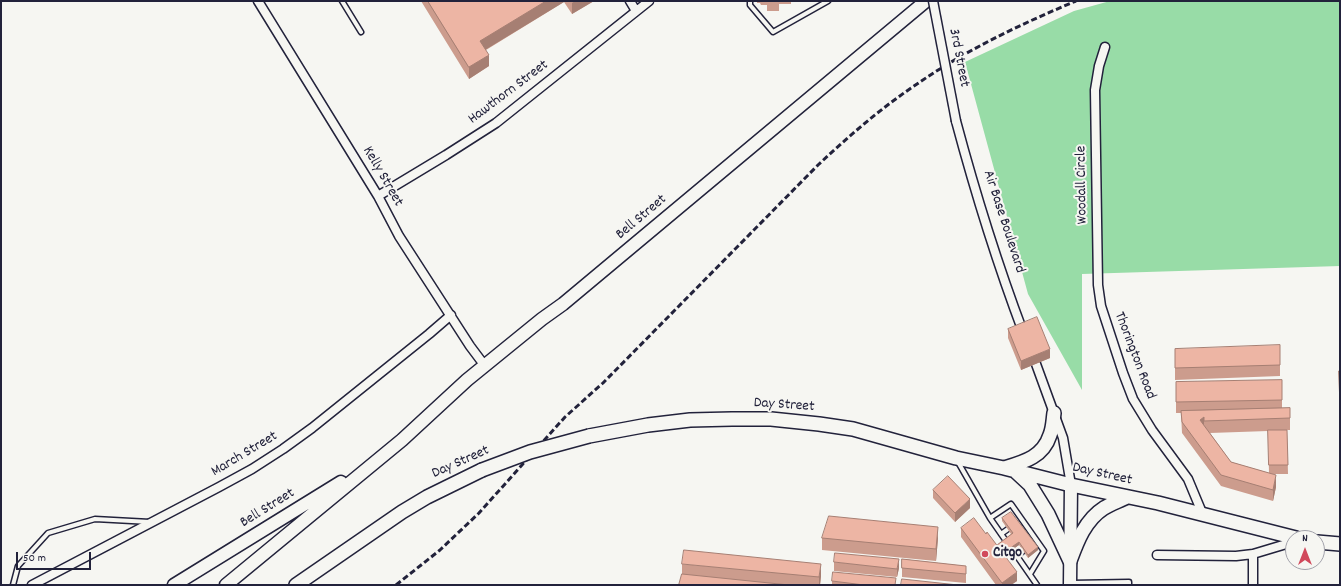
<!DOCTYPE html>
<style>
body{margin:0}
#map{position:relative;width:1341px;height:586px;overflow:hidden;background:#f6f6f2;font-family:Dekko,sans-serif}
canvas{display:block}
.frame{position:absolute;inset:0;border:2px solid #22223b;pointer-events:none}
.north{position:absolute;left:1285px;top:530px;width:40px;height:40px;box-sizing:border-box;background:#f6f6f2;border:1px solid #a1a1a9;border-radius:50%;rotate:0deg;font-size:11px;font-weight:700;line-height:16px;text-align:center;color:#22223b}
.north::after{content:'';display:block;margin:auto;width:14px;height:18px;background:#d1495b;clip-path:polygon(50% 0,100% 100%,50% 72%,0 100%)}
.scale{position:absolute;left:16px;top:552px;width:75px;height:18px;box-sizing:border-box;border:2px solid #22223b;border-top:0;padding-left:5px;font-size:12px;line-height:14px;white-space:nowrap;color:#22223b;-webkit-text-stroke:3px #f6f6f2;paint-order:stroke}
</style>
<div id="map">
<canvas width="1341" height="586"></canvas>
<div class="frame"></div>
<div class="north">N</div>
<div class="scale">50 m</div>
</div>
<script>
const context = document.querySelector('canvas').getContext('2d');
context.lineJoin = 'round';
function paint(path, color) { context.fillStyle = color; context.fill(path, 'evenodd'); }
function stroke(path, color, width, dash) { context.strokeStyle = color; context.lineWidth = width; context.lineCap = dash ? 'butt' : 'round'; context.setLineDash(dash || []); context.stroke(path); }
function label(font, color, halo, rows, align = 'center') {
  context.font = font + ' Dekko,sans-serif'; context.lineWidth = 4; context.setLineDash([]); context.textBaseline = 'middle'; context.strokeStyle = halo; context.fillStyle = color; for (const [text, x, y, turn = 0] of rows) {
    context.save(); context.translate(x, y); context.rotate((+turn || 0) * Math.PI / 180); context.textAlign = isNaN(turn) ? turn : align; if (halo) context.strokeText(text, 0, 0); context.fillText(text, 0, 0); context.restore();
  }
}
const green = new Path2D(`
 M1110,1H1340V266L1082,274V390L1028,294L965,62L1074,11Z`);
const lane = new Path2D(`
 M342,1L361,32
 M750,1V5L773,32L828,1
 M958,462L990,518L1006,541
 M990,518L1011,504L1044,551L1030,574
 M1001,534L1008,529
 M1012,549L1037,585
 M1017,556L1023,551
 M1071,583L1129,582V585
 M13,585L18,566L48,533L95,519L150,522`);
const street = new Path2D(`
 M258,1L378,196L399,236L470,346L485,366
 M630,1L636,11
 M1105,47L1099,66L1095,90L1098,285L1101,306L1123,373L1133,399L1152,430L1188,479L1203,515
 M956,121C975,192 997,263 1023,332
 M378,196L446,155L496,123L649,1
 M1036,364L1063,438L1071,485
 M1157,555L1236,556L1253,554L1293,542
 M32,585L219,487L252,469L283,449L312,428L429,334L451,315
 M1253,585V554`);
const secondary = new Path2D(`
 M174,585L341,482
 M226,585L402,440L467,380L542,319L563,304L926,1
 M1070,585L1071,485`);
const primary = new Path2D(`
 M589,436L648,425L690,420L732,419H771L819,424L853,429L956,458L1004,468L1071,485L1158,503L1296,538
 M1004,468C1024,462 1043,457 1050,435C1053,428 1053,420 1054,413
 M1016,472L1030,485L1048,514L1070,561
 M1317,542L1340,544
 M1070,561C1077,542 1085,520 1104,508C1111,504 1119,501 1127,497
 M296,585L402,512L427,497L482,470`);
const rail = new Path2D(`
 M396,585L440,550L479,513L565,417L603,383L818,165C849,136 881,108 917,84C966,50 1021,24 1076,1`);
const streetBridge = new Path2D(`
 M933,1L956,121`);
const primaryBridge = new Path2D(`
 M482,470L530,452L589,436`);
const wall = new Path2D(`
 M421,1H594L572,14L564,2L486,50L489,66L469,79Z
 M757,1H791V4H779V11H767V5H761L760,3H757Z
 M1008,329L1050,358L1021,370L1008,338Z
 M1175,349L1280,365V376L1175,380Z
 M1282,380V408H1290V430H1283H1287L1288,474H1272L1276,487L1273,501L1221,486L1182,433L1181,413H1176V382ZM1268,431L1269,473L1231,462L1210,433Z
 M933,490L970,508L955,522L933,498Z
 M1002,518L1038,550L1028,558L1019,545L1004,555L1017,581L1011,585H996L961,537V528L986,534L997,545L1011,534L1002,521Z
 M822,538H938L936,561L822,550Z
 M902,559L966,566V583L902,577Z
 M834,562L899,568L897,577L834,571Z
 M682,564L821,576L820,585H679L682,574Z
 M832,581L896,585H832Z`);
const shadedWall = new Path2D(`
 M546,1H564V2L480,53V41Z
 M575,1H594L572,14V3Z
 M489,55V66L469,79V67Z
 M1050,349V358L1021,370V361Z
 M1204,417V429L1200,420Z
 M1276,475V487L1273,501V490Z
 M970,499V508L955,522V513Z
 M938,527V538L936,561V549Z
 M1019,542V545L1000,558V555Z
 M1038,547V550L1028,558V555Z
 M899,559V568L897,577V569Z
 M821,564V576L820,585H819V577Z
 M1017,572V581L1011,585H1002V583Z`);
const building = new Path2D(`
 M428,1H546L480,41L489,55L469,67Z
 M1037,317L1050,349L1021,361L1008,329Z
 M1280,345V365L1175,368V349Z
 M1339,371H1340V404Z
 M1282,380V400L1176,402V382Z
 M1290,408V418L1204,421V417L1200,420L1231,462L1276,475L1273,490L1221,475L1182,422L1181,411Z
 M1268,430H1287L1288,465H1269Z
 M948,476L970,499L955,513L933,490Z
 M1011,512L1038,547L1028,555L1019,542L1003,553L997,545L1013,533L1002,518Z
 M829,516L938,527L936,549L822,538Z
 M974,518L986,534L987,532L1017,572L1002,583L961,528Z
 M684,550L821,564L819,577L682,564Z
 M835,553L899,559L897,569L834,562Z
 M902,559L966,566V574L902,568Z
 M833,572L896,578L895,585H864L832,581Z
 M682,574L789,585H679Z
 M902,579L958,585H901Z`);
const markers = [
 [985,554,4,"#d1495b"]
];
const streetNames = [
 ["3rd Street",958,58,79],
 ["Hawthorn Street",509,93,-37],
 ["Kelly Street",382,177,60],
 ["Woodall Circle",1083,185,-91],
 ["Bell Street",642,218,-40],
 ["Air Base Boulevard",1003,222,72],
 ["Thorington Road",1134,356,69],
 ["Day Street",784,406,4],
 ["March Street",245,455,-31],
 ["Day Street",461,463,-24],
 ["Day Street",1102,475,13],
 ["Bell Street",268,509,-32]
];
const poiNames = [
 ["Citgo",993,554]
];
paint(green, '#98dca7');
stroke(lane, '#22223b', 7);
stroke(street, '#22223b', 11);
stroke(secondary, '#22223b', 15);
stroke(primary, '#22223b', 16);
stroke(lane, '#f6f6f2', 4);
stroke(street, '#f6f6f2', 8);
stroke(secondary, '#f6f6f2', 12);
stroke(primary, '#f6f6f2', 13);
stroke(rail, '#22223b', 3, [6, 3]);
stroke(streetBridge, '#22223b', 11, []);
stroke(primaryBridge, '#22223b', 16, []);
stroke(streetBridge, '#f6f6f2', 8);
stroke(primaryBridge, '#f6f6f2', 13);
paint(wall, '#cc9c8d');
paint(shadedWall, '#a67f73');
paint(building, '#edb5a4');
stroke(building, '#a67f73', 1);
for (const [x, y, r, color] of markers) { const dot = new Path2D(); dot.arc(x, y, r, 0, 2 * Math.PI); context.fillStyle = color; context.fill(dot); stroke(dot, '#f6f6f2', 1.5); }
label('15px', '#22223b', '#f6f6f2', streetNames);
label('bold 15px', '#22223b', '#f6f6f2', poiNames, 'left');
</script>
